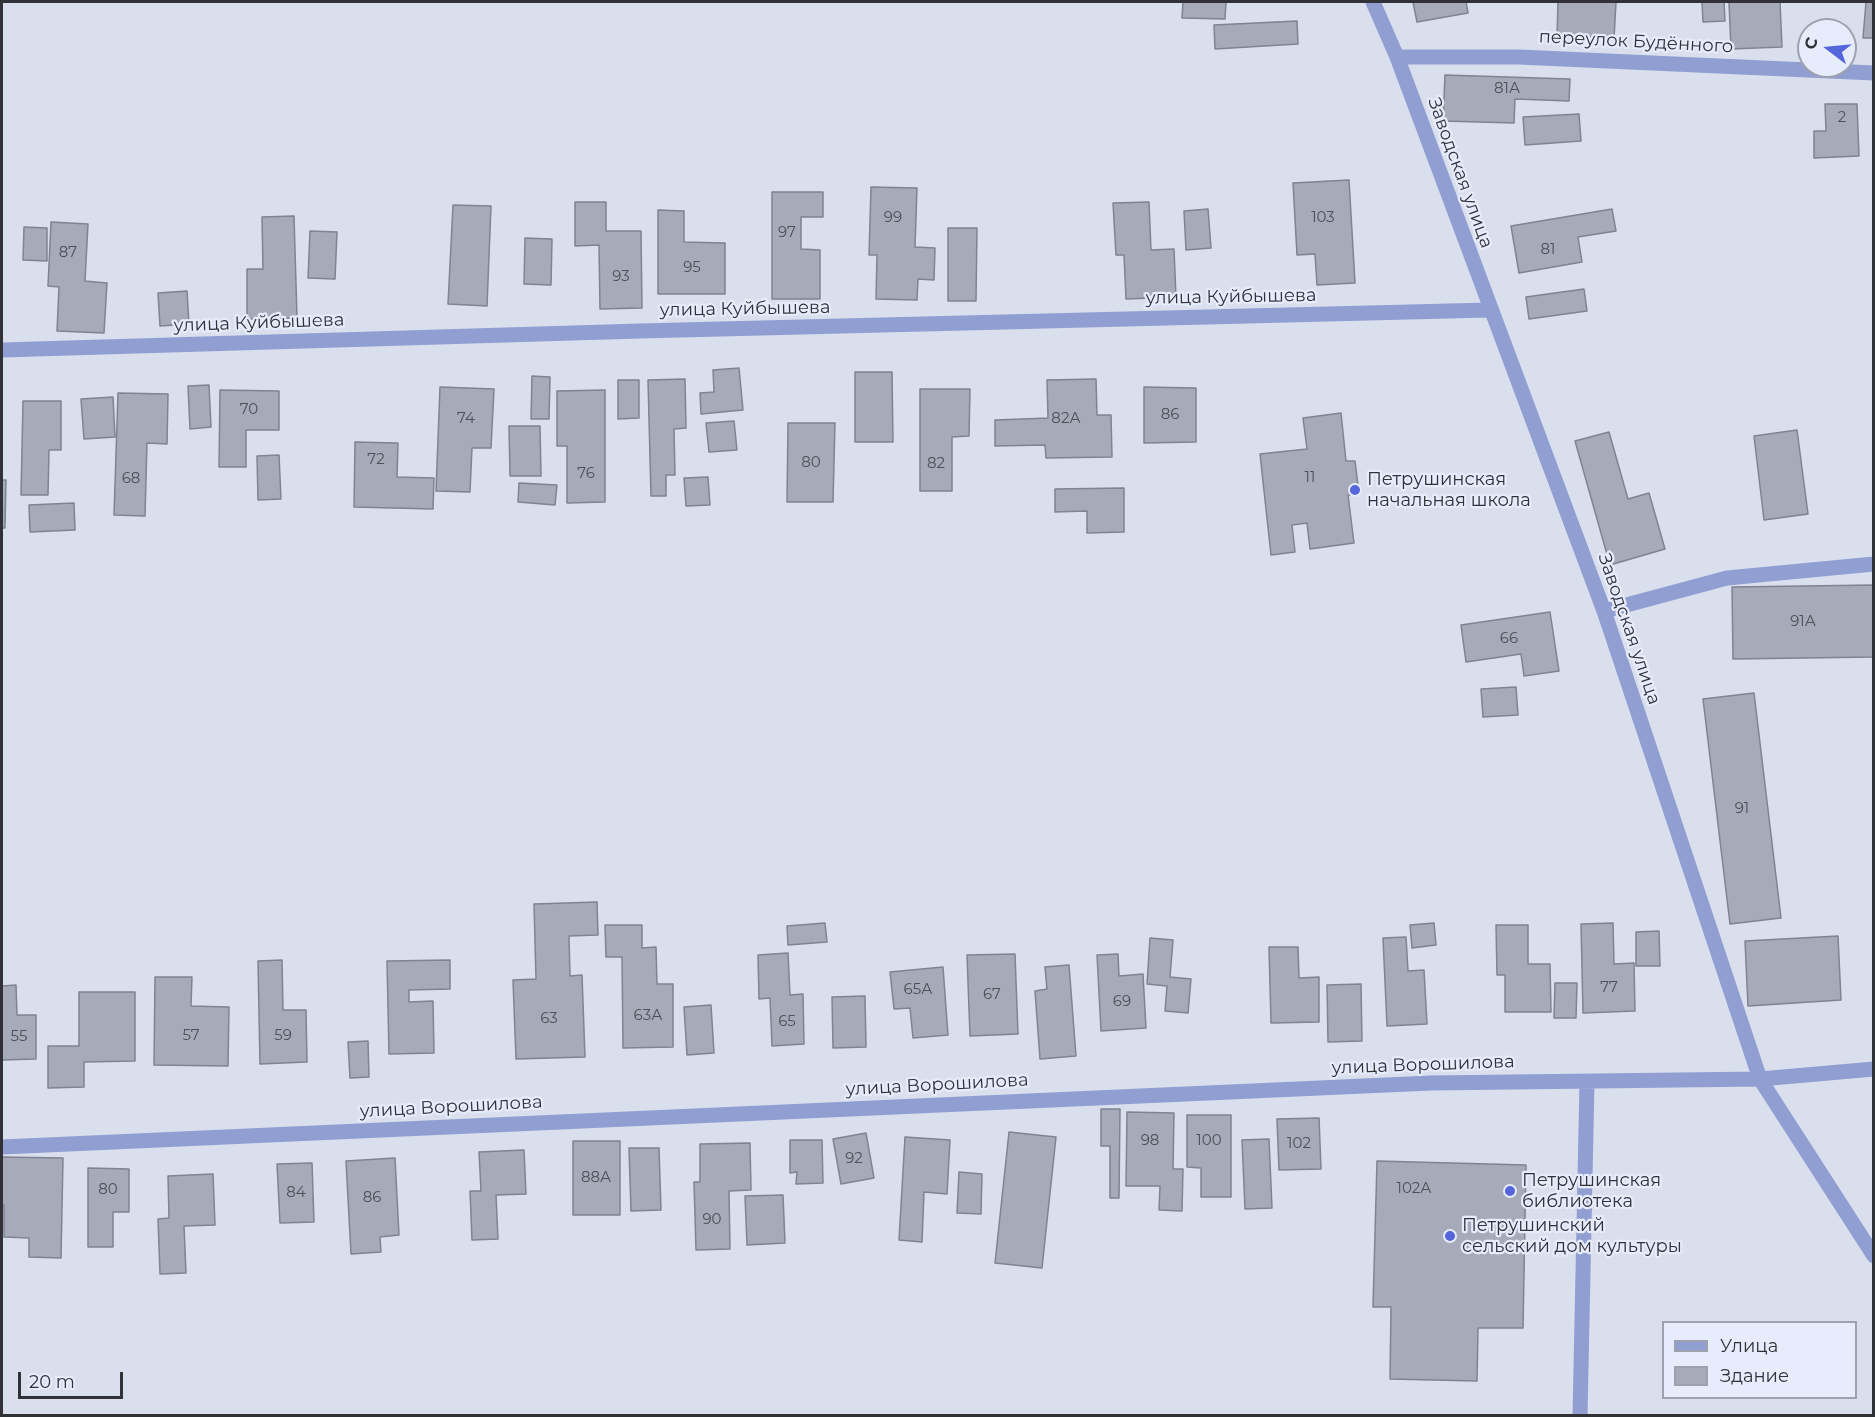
<!DOCTYPE html>
<meta charset="utf-8">
<style>
body{margin:0}
#map{position:relative;width:1875px;height:1417px;overflow:hidden;background:#dadfee;font-family:Montserrat,sans-serif}
canvas{display:block}
.frame{position:absolute;inset:0;border:3px solid #303238;pointer-events:none}
.legend{position:absolute;left:1662px;top:1321px;width:195px;height:78px;box-sizing:border-box;background:#e7ecfc;border:2px solid #9ea2ae;margin:0;padding:8px 10px;list-style:none;font-size:18px;color:#303238}
.legend li{display:flex;align-items:center;gap:12px;height:30px}
.legend b{width:30px;border:2px solid #9ea2ae}
.north{position:absolute;left:1797px;top:18px;width:60px;height:60px;box-sizing:border-box;background:#e7ecfc;border:2px solid #9ea2ae;border-radius:50%;rotate:286deg;font-size:16px;font-weight:700;line-height:24px;text-align:center;color:#303238}
.north::after{content:'';display:block;margin:auto;width:21px;height:27px;background:#5566dc;clip-path:polygon(50% 0,100% 100%,50% 72%,0 100%)}
.scale{position:absolute;left:18px;top:1372px;width:105px;height:27px;box-sizing:border-box;border:3px solid #303238;border-top:0;padding-left:8px;font-size:18px;line-height:21px;white-space:nowrap;color:#303238;-webkit-text-stroke:4px #e7ecfc;paint-order:stroke}
</style>
<div id="map">
<canvas width="1875" height="1417"></canvas>
<div class="frame"></div>
<ul class="legend">
<li><b style="height:8px;background:#909ed2"></b>Улица</li>
<li><b style="height:16px;background:#a6aab9"></b>Здание</li>
</ul>
<div class="north">С</div>
<div class="scale">20 m</div>
</div>
<script>
const context = document.querySelector('canvas').getContext('2d');
context.lineJoin = 'round';
function paint(path, color) { context.fillStyle = color; context.fill(path, 'evenodd'); }
function stroke(path, color, width, dash) { context.strokeStyle = color; context.lineWidth = width; context.lineCap = dash ? 'butt' : 'round'; context.setLineDash(dash || []); context.stroke(path); }
function label(font, color, halo, rows, align = 'center') {
  context.font = font + ' Montserrat,sans-serif'; context.lineWidth = 4.5; context.setLineDash([]); context.textBaseline = 'middle'; context.strokeStyle = halo; context.fillStyle = color; for (const [text, x, y, turn = 0] of rows) {
    context.save(); context.translate(x, y); context.rotate((+turn || 0) * Math.PI / 180); context.textAlign = isNaN(turn) ? turn : align; if (halo) context.strokeText(text, 0, 0); context.fillText(text, 0, 0); context.restore();
  }
}
const building = new Path2D(`
 M1183,2H1226L1225,19L1182,18Z
 M1413,2H1466L1468,13L1417,22Z
 M1558,2H1616L1614,39L1557,36Z
 M1702,2H1724L1725,21L1703,22Z
 M1729,2H1780L1782,47L1731,49Z
 M1866,2H1874V38H1863Z
 M1297,21L1298,44L1215,49L1214,25Z
 M1445,75L1570,79L1569,101L1515,99L1514,123L1443,121Z
 M1825,104H1857L1859,156L1814,158V131H1826Z
 M1579,114L1581,141L1525,145L1523,117Z
 M1349,180L1355,283L1317,285L1315,254L1297,255L1293,183Z
 M871,187L917,188L915,247L935,248L934,280L918,279L917,300L876,299L877,255H869Z
 M772,192H823V217H801V249L820,250V299H772Z
 M575,202H606V231H641L642,308L600,309L599,245L575,246Z
 M1149,202L1151,250L1174,249L1176,297L1126,299L1124,255H1116L1113,203Z
 M453,205L491,206L487,306L448,304Z
 M1208,209L1211,248L1186,250L1184,211Z
 M1612,209L1616,231L1578,237L1582,262L1519,273L1511,226Z
 M658,210L684,211V242L725,243V294H658Z
 M294,216L297,318L247,319V269H263L262,217Z
 M51,222L88,224L85,281L107,283L104,333L57,331L59,287L48,286Z
 M24,227L47,228V261L23,260Z
 M948,228H977L976,301H948Z
 M310,231L337,232L335,279L308,278Z
 M525,238L552,239L551,285L524,284Z
 M1584,289L1587,311L1529,319L1526,297Z
 M187,291L189,324L160,326L158,293Z
 M739,368L743,410L701,414L700,393L714,392L713,370Z
 M855,372H892L893,442H855Z
 M532,376L550,377L549,419H531Z
 M685,379L686,428L674,429L675,475H666V496H651L648,380Z
 M1096,379L1097,415H1111L1112,457L1046,458L1045,445L995,446V420L1048,418L1047,380Z
 M618,380H639V418L618,419Z
 M209,385L211,427L190,429L188,386Z
 M440,387L494,389L491,448H472L470,492L436,491Z
 M1144,387L1196,388V442L1144,443Z
 M920,389H970L969,436L952,437V491H920Z
 M220,390L279,391V430H246V467H219Z
 M605,390V502L567,503V446H557V391Z
 M118,393L168,394L167,444L147,443L145,516L114,515Z
 M113,397L115,437L84,439L81,399Z
 M23,401H61V450H49L48,495H21Z
 M1341,413L1346,461H1355L1359,494L1348,495L1354,543L1310,549L1307,523L1292,525L1295,552L1271,555L1260,454L1307,449L1303,418Z
 M734,421L737,450L709,452L706,423Z
 M788,423H835L833,502H787Z
 M509,426H540L541,476H510Z
 M1797,430L1808,514L1764,520L1754,436Z
 M1609,432L1628,499L1649,493L1665,549L1610,565L1575,441Z
 M355,442L398,443L397,477L434,478L433,509L354,507Z
 M279,455L281,499L258,500L257,456Z
 M708,477L710,505L686,506L684,478Z
 M2,480H6L5,528H2Z
 M519,483L557,485L555,505L518,502Z
 M1124,488V532L1087,533V511L1055,512V489Z
 M74,503L75,530L30,532L29,505Z
 M1874,585V657L1733,659L1732,587Z
 M1550,612L1559,671L1524,676L1521,654L1466,662L1461,625Z
 M1516,687L1518,715L1483,717L1481,689Z
 M1754,693L1781,918L1730,924L1703,699Z
 M597,902L598,935L569,936L570,976L582,975L585,1057L516,1059L513,980L536,979L534,904Z
 M825,923L827,942L788,945L787,926Z
 M1434,923L1436,945L1412,948L1410,925Z
 M1613,923L1614,964L1634,963L1635,1011L1583,1013L1581,924Z
 M605,925H642V948L656,947L657,984H673V1047L623,1048L622,957H606Z
 M1496,925H1528V964H1550L1551,1012H1505V975H1497Z
 M1659,931L1660,966H1636V932Z
 M1838,936L1841,1000L1748,1006L1745,941Z
 M1406,937L1408,971L1424,970L1427,1024L1387,1026L1383,938Z
 M1150,938L1173,940L1170,977L1191,979L1188,1013L1165,1011L1167,986L1147,984Z
 M1269,947H1298L1299,978L1319,977V1022L1271,1023Z
 M788,953L790,995L803,994L804,1044L772,1046L770,998L759,999L758,955Z
 M1015,954L1018,1034L970,1036L967,955Z
 M1118,954L1119,976L1143,974L1146,1028L1101,1031L1097,955Z
 M282,960L283,1010H306L307,1062L260,1064L258,961Z
 M450,960V989L409,990V1002L433,1001L434,1053L389,1054L387,961Z
 M1069,965L1076,1056L1040,1059L1035,991L1047,989L1045,967Z
 M943,967L948,1035L913,1038L910,1008L894,1009L890,972Z
 M155,977H192L191,1006L229,1007L228,1066L154,1065Z
 M1555,983H1577L1576,1018H1554Z
 M1361,984L1362,1041L1328,1042L1327,985Z
 M16,985L17,1015H36V1059L2,1060V986Z
 M79,992H135V1061L84,1062V1087L48,1088V1046H79Z
 M865,996L866,1047L833,1048L832,997Z
 M711,1005L714,1053L687,1055L684,1007Z
 M368,1041L369,1077L350,1078L348,1042Z
 M1101,1109H1120L1119,1198H1110V1146H1101Z
 M1127,1112L1174,1113L1173,1169H1183L1182,1211L1159,1210L1160,1186H1126Z
 M1187,1115H1231V1197H1201V1168L1187,1167Z
 M1319,1118L1321,1169L1279,1170L1277,1119Z
 M1009,1132L1056,1137L1042,1268L995,1263Z
 M866,1133L874,1178L841,1184L833,1139Z
 M905,1137L950,1140L947,1194L924,1192L922,1242L899,1240Z
 M1269,1139L1272,1208L1245,1209L1242,1140Z
 M790,1140H822L823,1183L796,1184L797,1172L790,1173Z
 M573,1141H620V1215H573Z
 M750,1143L751,1190L729,1191L730,1249L696,1250L694,1182H700V1144Z
 M629,1148H659L661,1210L631,1211Z
 M524,1150L526,1194L496,1195L498,1239L472,1240L470,1191H481L479,1152Z
 M2,1157L63,1158L61,1258L29,1257V1238L4,1237V1205H2Z
 M395,1158L399,1235L380,1237L381,1252L351,1254L346,1161Z
 M1377,1161L1526,1165L1523,1328H1478L1477,1381L1390,1379L1391,1307H1373Z
 M312,1163L314,1222L280,1223L277,1164Z
 M88,1168L129,1169V1212H113V1247H88Z
 M959,1172L982,1174L981,1214L957,1213Z
 M213,1174L215,1225L184,1226L186,1273L160,1274L158,1219L169,1218L168,1176Z
 M783,1195L785,1243L747,1245L745,1196Z`);
const street = new Path2D(`
 M1373,2L1397,57L1604,611L1760,1079L1874,1256
 M1397,57H1519L1874,73
 M2,350L640,331L1490,310
 M1604,611L1727,578L1874,564
 M2,1147L1431,1083L1760,1079L1874,1069
 M1580,1416L1587,1082`);
const markers = [
 [1355,490,6,"#5566dc"],
 [1510,1191,6,"#5566dc"],
 [1450,1236,6,"#5566dc"]
];
const numberNames = [
 ["81А",1507,89],
 ["2",1842,118],
 ["99",893,218],
 ["103",1323,218],
 ["97",787,233],
 ["81",1548,250],
 ["87",68,253],
 ["95",692,268],
 ["93",621,277],
 ["70",249,410],
 ["86",1170,415],
 ["74",466,419],
 ["82А",1066,419],
 ["72",376,460],
 ["80",811,463],
 ["82",936,464],
 ["76",586,474],
 ["11",1310,478],
 ["68",131,479],
 ["91А",1803,622],
 ["66",1509,639],
 ["91",1742,809],
 ["77",1609,988],
 ["65А",918,990],
 ["67",992,995],
 ["69",1122,1002],
 ["63А",648,1016],
 ["63",549,1019],
 ["65",787,1022],
 ["57",191,1036],
 ["59",283,1036],
 ["55",19,1037],
 ["98",1150,1141],
 ["100",1209,1141],
 ["102",1299,1144],
 ["92",854,1159],
 ["88А",596,1178],
 ["102А",1414,1189],
 ["80",108,1190],
 ["84",296,1193],
 ["86",372,1198],
 ["90",712,1220]
];
const streetNames = [
 ["переулок Будённого",1636,42,3],
 ["Заводская улица",1460,173,70],
 ["улица Куйбышева",1231,297,-1],
 ["улица Куйбышева",745,309,-1],
 ["улица Куйбышева",259,323,-2],
 ["Заводская улица",1629,629,71],
 ["улица Ворошилова",1423,1065,-2],
 ["улица Ворошилова",937,1085,-3],
 ["улица Ворошилова",451,1107,-3]
];
const poiNames = [
 ["Петрушинская",1367,480],
 ["начальная школа",1367,501],
 ["Петрушинская",1522,1181],
 ["библиотека",1522,1202],
 ["Петрушинский",1462,1226],
 ["сельский дом культуры",1462,1247]
];
paint(building, '#a6aab9');
stroke(building, '#7f8392', 1.5);
stroke(street, '#909ed2', 15);
for (const [x, y, r, color] of markers) { const dot = new Path2D(); dot.arc(x, y, r, 0, 2 * Math.PI); context.fillStyle = color; context.fill(dot); stroke(dot, '#e7ecfc', 2); }
label('15px', '#4e5058', null, numberNames);
label('18px', '#303238', '#e7ecfc', streetNames);
label('18px', '#303238', '#e7ecfc', poiNames, 'left');
</script>
